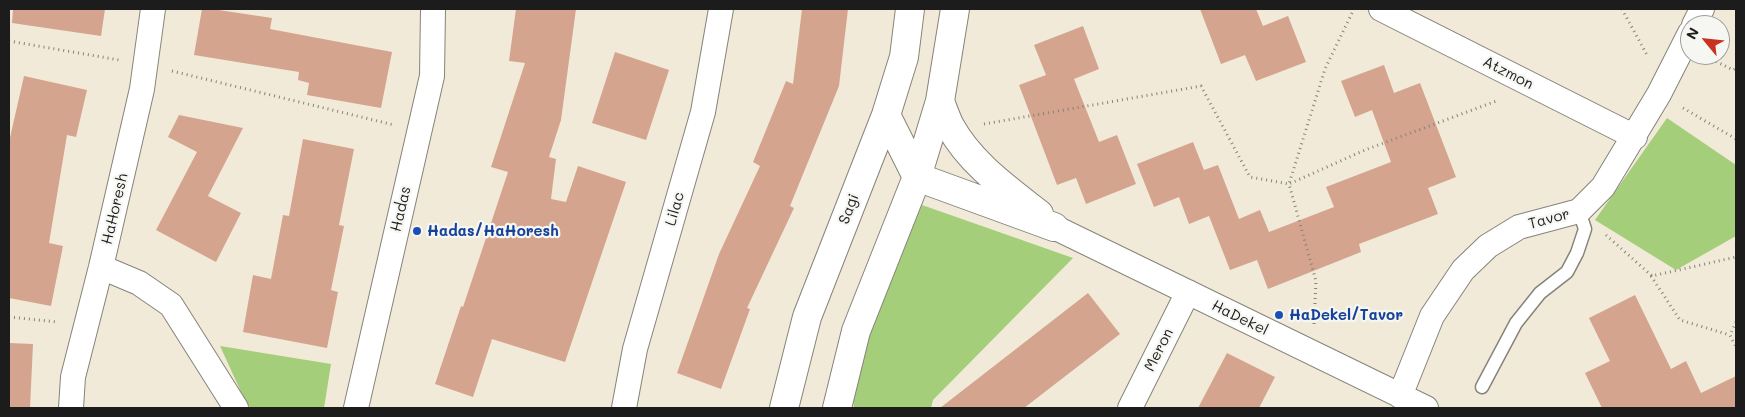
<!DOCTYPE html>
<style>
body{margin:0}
#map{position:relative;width:1745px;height:417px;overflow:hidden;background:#f1ead8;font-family:Mali,sans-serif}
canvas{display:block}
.frame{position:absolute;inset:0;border:10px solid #1c1c1c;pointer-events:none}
.north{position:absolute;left:1680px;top:15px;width:50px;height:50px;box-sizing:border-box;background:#f6f6f2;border:1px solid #9f9f9c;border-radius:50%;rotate:298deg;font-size:14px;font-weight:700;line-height:20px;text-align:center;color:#1c1c1c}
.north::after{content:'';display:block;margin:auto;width:18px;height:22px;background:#c8321e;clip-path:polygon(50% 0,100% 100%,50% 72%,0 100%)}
</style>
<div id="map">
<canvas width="1745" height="417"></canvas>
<div class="frame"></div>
<div class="north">N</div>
</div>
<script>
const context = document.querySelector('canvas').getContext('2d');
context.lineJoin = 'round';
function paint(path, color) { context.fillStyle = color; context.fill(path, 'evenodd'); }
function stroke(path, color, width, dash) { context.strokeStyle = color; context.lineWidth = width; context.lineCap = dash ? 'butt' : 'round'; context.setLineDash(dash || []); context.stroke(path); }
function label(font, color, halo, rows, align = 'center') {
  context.font = font + ' Mali,sans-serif'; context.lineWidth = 4.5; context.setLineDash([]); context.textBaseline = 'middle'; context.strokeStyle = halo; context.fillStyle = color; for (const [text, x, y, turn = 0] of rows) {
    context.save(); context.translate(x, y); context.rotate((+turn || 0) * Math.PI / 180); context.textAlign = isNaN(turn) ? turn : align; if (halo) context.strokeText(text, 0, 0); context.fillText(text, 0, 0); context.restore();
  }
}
const green = new Path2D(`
 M1667,118L1736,165V236L1676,270L1595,220Z
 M922,205L1073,258L933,400L931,408H854L850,369Z
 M220,346L331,364L324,408H252L247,405Z`);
const building = new Path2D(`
 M13,9H105L101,36L12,23Z
 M202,9H212L272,18L270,29L392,52L381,108L307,95L309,83L298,80L299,72L194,55Z
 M516,9H576L561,120L549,157L556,159L551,199L566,202L578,166L626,182L565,362L492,339L473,397L435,384L461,306L463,307L508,172L491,167L525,63L509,61Z
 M802,9H848L839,86L790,206L794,208L747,308L750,309L721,389L677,373L719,254L760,166L753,162L786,81L793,84Z
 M1200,9H1256L1263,26L1288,16L1306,62L1256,81L1245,55L1221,64Z
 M1083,26L1099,69L1074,79L1099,142L1117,135L1136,184L1086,204L1076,178L1057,185L1019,85L1046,75L1034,45Z
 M615,52L669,70L646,140L592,123Z
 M1384,65L1394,93L1420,83L1456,177L1428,188L1438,214L1359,244L1361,252L1268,289L1257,260L1230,270L1209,216L1189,224L1179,197L1154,207L1137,164L1193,142L1204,170L1218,165L1239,219L1260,210L1269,232L1334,207L1326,187L1391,162L1372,110L1355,117L1341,81Z
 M24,76L87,90L76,137L67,135L49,243L63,246L51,306L9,298V142Z
 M179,115L243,128L208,196L241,213L216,262L156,230L197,152L168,137Z
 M303,139L354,149L339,225L344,226L331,290L338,292L327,348L243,332L253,275L271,279L283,215L289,216Z
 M1088,293L1120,334L1024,408H940Z
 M1635,295L1671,369L1686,361L1701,393L1736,376V408H1602L1585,373L1610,361L1589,318Z
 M9,343L33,344L30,408H9Z
 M1227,353L1275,377L1259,408H1198Z`);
const path = new Path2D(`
 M1622,9L1648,57
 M9,41L119,60
 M1707,57L1733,70L1736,68
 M172,71L394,125
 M1683,108L1736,139
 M984,124L1201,86L1250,177L1289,184L1325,69L1353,11
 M1606,235L1652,276L1736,257
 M1651,276L1680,320L1730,335
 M9,317L58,322
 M1736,322L1730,335L1736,347
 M1314,324L1316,281L1289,184L1365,150L1499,100`);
const service = new Path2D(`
 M1482,387L1516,323L1540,293L1567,272L1577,253L1585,229L1579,211`);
const minor = new Path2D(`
 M1381,9L1635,137
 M1694,25L1702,9
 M1054,227L1426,408
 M101,267L139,283L171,305L236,408
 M1400,396L1432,316L1463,270L1488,246L1519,227L1579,211L1603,187L1659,94L1690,33
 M71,408L73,377L101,267L142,89L153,9
 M356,408L432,76L433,9
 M624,408L635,349L703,112L721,9
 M1130,408L1188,292`);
const tertiary = new Path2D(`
 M940,101C943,109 946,118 950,126C970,163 1007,189 1039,214
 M886,115L917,177L1054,227
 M784,408L807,317L886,115L904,57L910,9
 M837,408L856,331L917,177L940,101L955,9`);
const markers = [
 [417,231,5,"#1a4fb4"],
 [1279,315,5,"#1a4fb4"]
];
const streetNames = [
 ["Atzmon",1508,73,27],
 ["HaHoresh",115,209,-77],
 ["Hadas",401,209,-77],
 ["Lilac",675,209,-74],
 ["Sagi",849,209,-69],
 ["Tavor",1549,219,-15],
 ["HaDekel",1240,318,26],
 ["Meron",1159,350,-63]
];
const transitNames = [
 ["Hadas/HaHoresh",427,231],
 ["HaDekel/Tavor",1289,315]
];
paint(green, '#a4ce79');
paint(building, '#d5a48e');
stroke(service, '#86837a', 15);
stroke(minor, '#86837a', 26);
stroke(tertiary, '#86837a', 30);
stroke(path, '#86837a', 3, [1, 4]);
stroke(service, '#fff', 12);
stroke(minor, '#fff', 24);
stroke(tertiary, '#fff', 28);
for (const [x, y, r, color] of markers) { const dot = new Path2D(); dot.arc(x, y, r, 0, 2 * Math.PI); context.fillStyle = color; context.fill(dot); stroke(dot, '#f6f6f2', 2); }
label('15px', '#1c1c1c', '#f6f6f2', streetNames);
label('bold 15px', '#164399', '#f6f6f2', transitNames, 'left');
</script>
